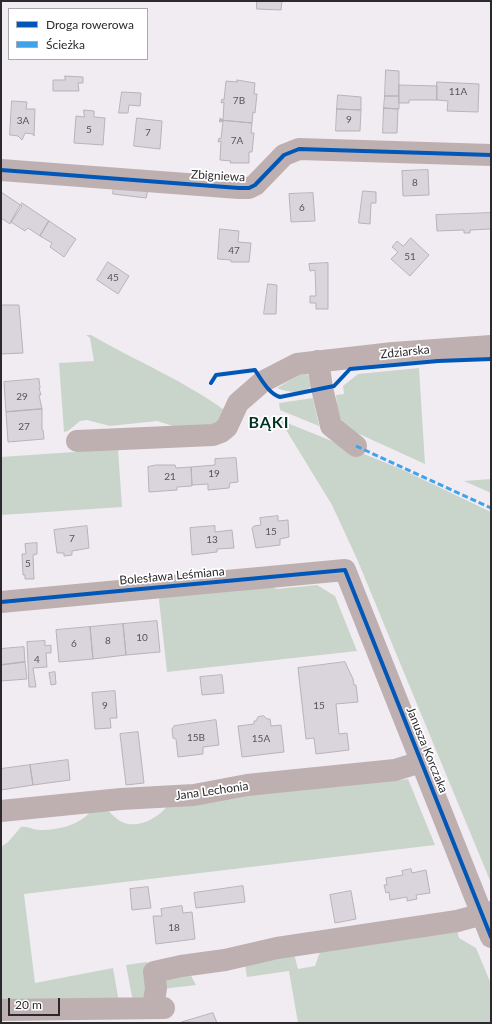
<!DOCTYPE html>
<meta charset="utf-8">
<style>
body{margin:0}
#map{position:relative;width:492px;height:1024px;overflow:hidden;background:#f1ecf2;font-family:Lato,sans-serif}
canvas{display:block}
.frame{position:absolute;inset:0;border:2px solid #2c292e;pointer-events:none}
.legend{position:absolute;left:8px;top:8px;width:140px;height:52px;box-sizing:border-box;background:#fff;border:1px solid #aba9ab;margin:0;padding:5px 7px;list-style:none;font-size:12px;color:#2c292e}
.legend li{display:flex;align-items:center;gap:8px;height:20px}
.legend b{width:20px;border:1px solid #aba9ab}
.scale{position:absolute;left:8px;top:998px;width:52px;height:18px;box-sizing:border-box;border:2px solid #2c292e;border-top:0;padding-left:5px;font-size:12px;line-height:14px;white-space:nowrap;color:#2c292e;-webkit-text-stroke:3px #fff;paint-order:stroke}
</style>
<div id="map">
<canvas width="492" height="1024"></canvas>
<div class="frame"></div>
<ul class="legend">
<li><b style="height:5px;background:#0057b8"></b>Droga rowerowa</li>
<li><b style="height:5px;background:#3ea3eb"></b>Ścieżka</li>
</ul>
<div class="scale">20 m</div>
</div>
<script>
const context = document.querySelector('canvas').getContext('2d');
context.lineJoin = 'round';
function paint(path, color) { context.fillStyle = color; context.fill(path, 'evenodd'); }
function stroke(path, color, width, dash) { context.strokeStyle = color; context.lineWidth = width; context.lineCap = dash ? 'butt' : 'round'; context.setLineDash(dash || []); context.stroke(path); }
function label(font, color, halo, rows, align = 'center') {
  context.font = font + ' Lato,sans-serif'; context.lineWidth = 3.5; context.setLineDash([]); context.textBaseline = 'middle'; context.strokeStyle = halo; context.fillStyle = color; for (const [text, x, y, turn = 0] of rows) {
    context.save(); context.translate(x, y); context.rotate((+turn || 0) * Math.PI / 180); context.textAlign = isNaN(turn) ? turn : align; if (halo) context.strokeText(text, 0, 0); context.fillText(text, 0, 0); context.restore();
  }
}
const green = new Path2D(`
 M86,335H91C136,361 185,381 227,412L216,428L176,427L157,421L110,426L87,420L80,421L68,431L64,432L59,363L94,361L90,338Z
 M419,368L425,464L346,428L338,414L336,395L344,394L343,386L358,374Z
 M306,374L313,376L312,386C302,394 288,393 277,388L299,375Z
 M313,398L319,426L280,410L279,403Z
 M280,420L401,469L491,512V883L357,559L332,505Z
 M118,449L122,507L1,515V457Z
 M491,479V493L464,481Z
 M269,582L276,589L317,585L335,596L357,651L167,672L159,600L161,594Z
 M408,779L435,845L24,894L35,983L113,968L119,1002L1,1006V847L8,842L21,827C28,826 33,830 40,830C60,830 80,825 93,809L105,808C110,812 117,820 122,822C139,830 162,816 170,802Z
 M456,925L459,938L476,948L491,984V1023H298L289,971L247,977L244,959L293,950L298,969L315,966L322,946Z
 M147,962L151,982L150,1002H133L126,965Z
 M189,972L196,985L162,989L165,978Z`);
const building = new Path2D(`
 M257,1H282L281,10L257,9Z
 M386,70L399,71V96H385Z
 M65,76L83,77V83H78L79,91H53V80H65Z
 M237,80L255,83L254,94H257L255,113L253,112L252,123L220,120V118L223,120L224,102L221,103L222,99L224,100L226,81L237,82Z
 M437,82L479,84L478,112L447,111L448,101L437,100Z
 M399,85L437,86V100H409V103H399Z
 M122,92L141,93L140,106L129,105L128,113H119Z
 M338,95L361,97V110L337,109Z
 M385,96H399V109L384,108Z
 M12,101L27,102L26,109H35L34,136L33,134L25,133L22,140L18,136L10,135Z
 M384,108L398,109L397,133H383Z
 M337,109L361,110L360,131H336Z
 M84,110L94,111V117L105,118L103,145L74,143L76,116L84,117Z
 M137,118L162,121L160,149L134,146Z
 M220,120L252,123L251,133H254L252,152H249V163H230L231,161L220,160L221,141L218,142L219,138L221,139L223,121L220,122Z
 M428,170L429,195L403,196L402,171Z
 M114,186L148,190L146,198L113,194Z
 M363,191L376,192V203H371L370,224L359,223Z
 M1,192L22,206L10,224L1,218Z
 M313,193L315,221L291,222L289,194Z
 M22,203L49,221L40,236L28,228L25,231L11,222Z
 M491,213V229L470,230V233H464V230L437,231L436,215Z
 M49,221L76,239L64,257L50,247L52,243L40,236Z
 M220,229L239,231L238,242L251,243L249,262H231V260L218,259Z
 M411,238L429,255L410,276L391,259L398,252L392,247L397,241L403,246Z
 M108,262L129,276L118,294L97,280Z
 M328,263V309H316V303H310V296H316L315,270L310,271L309,264Z
 M268,284L277,285L276,314H264Z
 M1,305H19L23,353L1,354Z
 M39,379L40,388H39L41,395H39L42,409L6,412L4,382Z
 M42,409V430H43L44,439L8,442L6,412Z
 M236,458L238,482L230,483L229,488L208,490V484L192,485L191,467L215,465V459Z
 M156,465H175L176,468L191,467L192,486L177,487V490L149,492L148,467Z
 M278,516V521L288,520L289,537L280,539V545L256,548L252,528L254,526L261,525L260,518Z
 M87,526L89,548L72,551V555L64,556V553H57L54,530Z
 M215,526V532L232,530L234,548L217,549V552L192,555L190,528Z
 M37,543V554L33,555L34,579H25V575H23L22,554H26L25,544Z
 M157,621L160,652L126,655L123,624Z
 M123,624L126,655L93,659L90,627Z
 M90,627L93,659L59,662L56,630Z
 M45,641V646L51,645V653H46L47,667L33,668L36,687H29L27,642Z
 M24,647L25,662L1,665V649Z
 M25,662L27,679L1,681V665Z
 M345,662L353,679L354,685H356L358,702L336,704L339,734L347,733L349,750L316,754L314,738L306,739L298,668Z
 M55,672L56,684L51,685L49,673Z
 M222,675L224,693L202,695L200,677Z
 M115,691L117,718H110L111,728L95,729L92,693Z
 M264,716L267,719H270L271,726L281,725L284,752L242,757L238,726L254,724V721H256L258,717Z
 M216,720L219,745L203,747V754L178,757L176,739L173,738L172,729L174,726Z
 M138,732L144,783L126,785L120,734Z
 M68,760L70,780L33,785L30,765Z
 M30,765L33,785L1,790V769Z
 M411,869L412,873L426,870L430,893L416,895L417,899L407,901V897L390,900L389,892L386,893L384,885H387L386,878L403,875L402,871Z
 M243,886L245,902L196,908L194,893Z
 M148,887L151,908L132,910L130,889Z
 M351,891L356,919L335,923L330,895Z
 M182,906L183,913L192,912L195,939L156,944L153,916H162L161,909Z
 M213,1013L217,1023L182,1022Z`);
const minor = new Path2D(`
 M1,170L239,188H249L255,185L284,155L299,149L491,155
 M318,361L322,388L331,426L356,446
 M77,441L213,435L221,432L227,427L238,403L262,382L297,364L393,353L491,346
 M1,602L345,570L491,937
 M1,811L121,799L194,795L247,785L395,770L421,762
 M153,1008L156,988L154,972L181,966L225,960L277,948L457,921L491,912
 M1,1010L164,1008`);
const quiet = new Path2D(`
 M356,446L491,508`);
const cycleway = new Path2D(`
 M1,170L239,188H249L255,185L284,155L299,149L491,155
 M211,383L216,375L255,370C261,379 269,394 280,397L334,386L350,369L438,361L491,359
 M1,602L345,570L491,937`);
const numberNames = [
 ["11A",458,92],
 ["7B",239,101],
 ["9",349,120],
 ["3A",23,121],
 ["5",89,130],
 ["7",148,133],
 ["7A",237,141],
 ["8",415,183],
 ["6",302,208],
 ["47",234,251],
 ["51",410,257],
 ["45",113,278],
 ["29",22,397],
 ["27",24,427],
 ["19",214,474],
 ["21",170,477],
 ["15",271,532],
 ["7",72,539],
 ["13",212,540],
 ["5",28,564],
 ["10",142,638],
 ["8",108,641],
 ["6",74,644],
 ["4",37,660],
 ["9",105,706],
 ["15",319,706],
 ["15B",196,738],
 ["15A",261,739],
 ["18",174,928]
];
const streetNames = [
 ["Zbigniewa",218,176,3],
 ["Zdziarska",405,352,-6],
 ["Bolesława Leśmiana",172,576,-5],
 ["Janusza Korczaka",427,750,68],
 ["Jana Lechonia",212,791,-8]
];
const districtNames = [
 ["BĄKI",269,423]
];
paint(green, '#c9d5ca');
paint(building, '#dad4dc');
stroke(building, '#b7b3b8', 1);
stroke(minor, '#beb0b1', 22);
stroke(quiet, '#3ea3eb', 3, [6, 3]);
stroke(cycleway, '#0057b8', 4);
label('10px', '#58545a', null, numberNames);
label('12px', '#2c292e', '#fff', streetNames);
context.letterSpacing = '1px';
label('bold 16px', '#013423', '#fff', districtNames);
context.letterSpacing = '0px';
</script>
